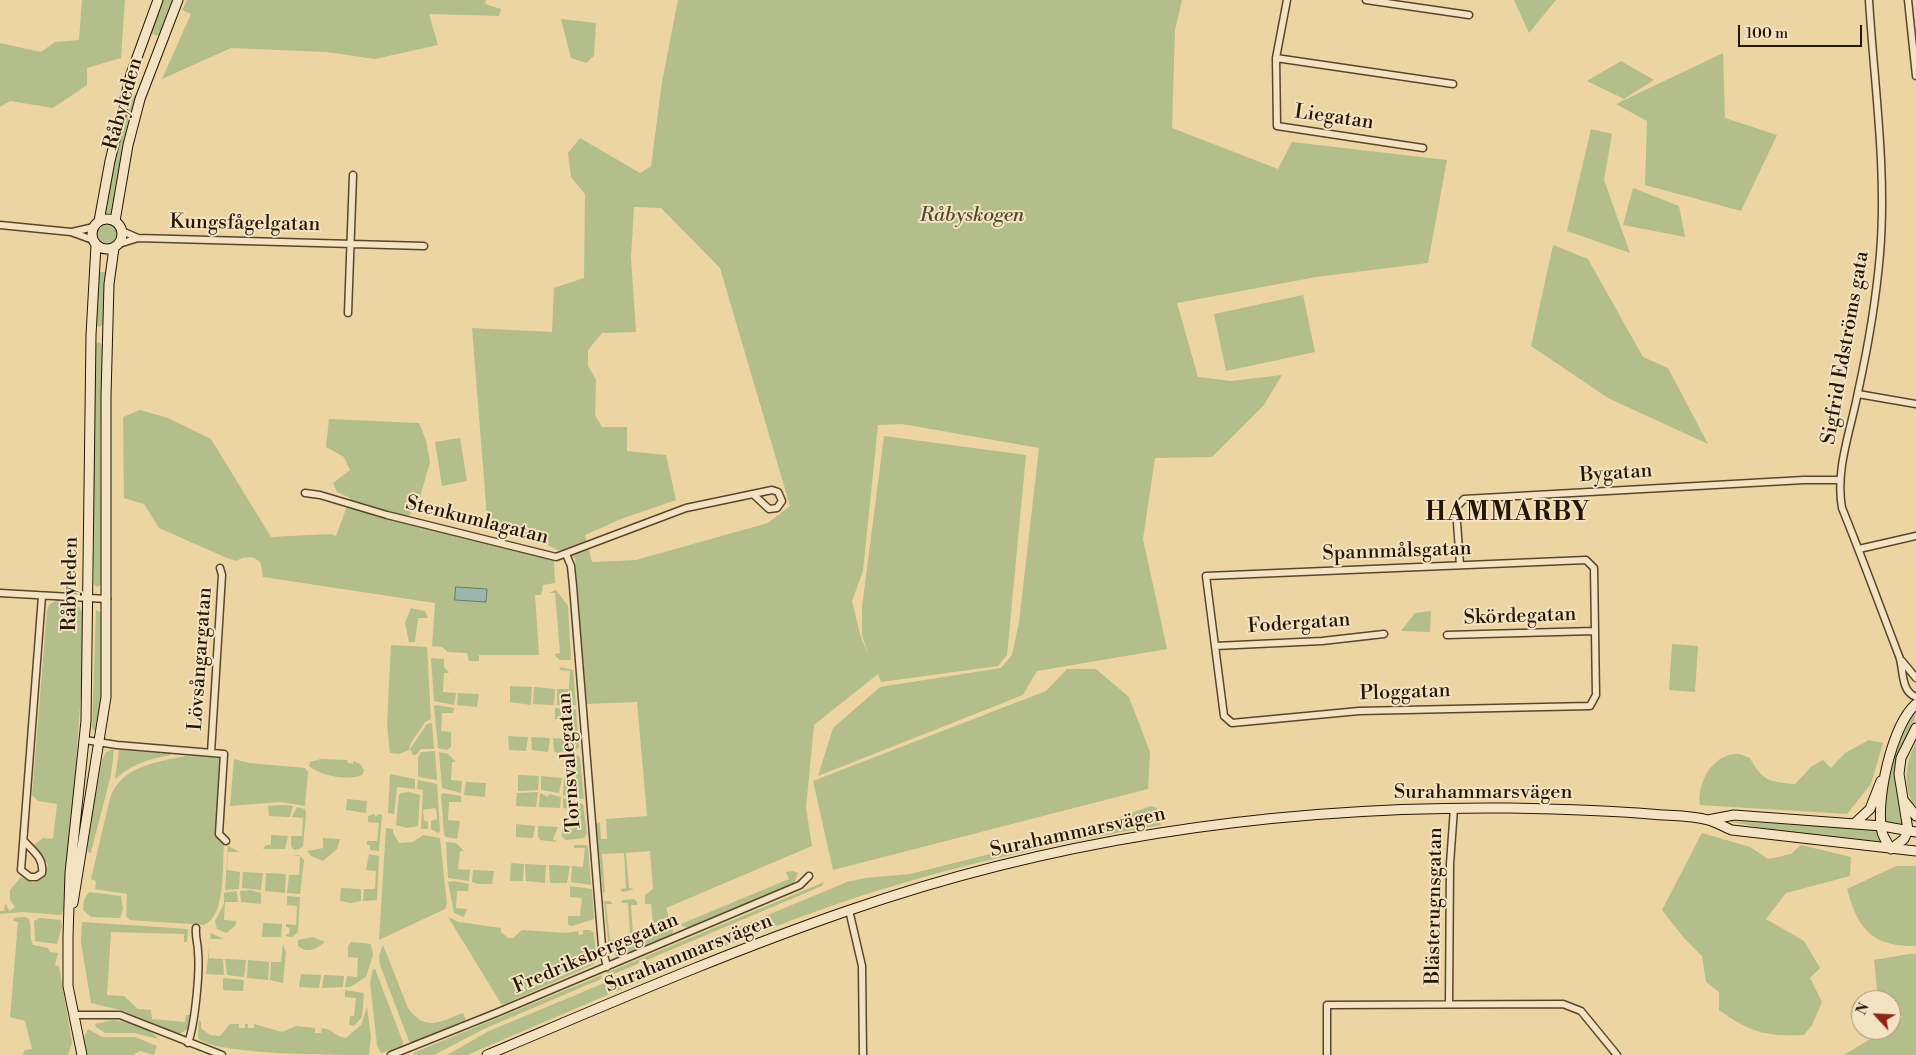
<!DOCTYPE html>
<meta charset="utf-8">
<style>
body{margin:0}
#map{position:relative;width:1916px;height:1055px;overflow:hidden;background:#edd4a3;font-family:"Libre Bodoni",serif}
canvas{display:block}
.north{position:absolute;left:1851px;top:990px;width:50px;height:50px;box-sizing:border-box;background:#f3e3c3;border:1px solid #a19177;border-radius:50%;rotate:295deg;font-size:14px;font-weight:700;line-height:20px;text-align:center;color:#261704}
.north::after{content:'';display:block;margin:auto;width:18px;height:22px;background:#8f2418;clip-path:polygon(50% 0,100% 100%,50% 72%,0 100%)}
.scale{position:absolute;left:1738px;top:25px;width:124px;height:22px;box-sizing:border-box;border:2px solid #261704;border-top:0;padding-left:6px;font-size:15px;line-height:18px;white-space:nowrap;color:#261704;-webkit-text-stroke:4px #f3e3c3;paint-order:stroke}
</style>
<div id="map">
<canvas width="1916" height="1055"></canvas>
<div class="north">N</div>
<div class="scale">100 m</div>
</div>
<script>
const context = document.querySelector('canvas').getContext('2d');
context.lineJoin = 'round';
function paint(path, color) { context.fillStyle = color; context.fill(path, 'evenodd'); }
function stroke(path, color, width, dash) { context.strokeStyle = color; context.lineWidth = width; context.lineCap = dash ? 'butt' : 'round'; context.setLineDash(dash || []); context.stroke(path); }
function label(font, color, halo, rows, align = 'center') {
  context.font = font + ' "Libre Bodoni",serif'; context.lineWidth = 4; context.setLineDash([]); context.textBaseline = 'middle'; context.strokeStyle = halo; context.fillStyle = color; for (const [text, x, y, turn = 0] of rows) {
    context.save(); context.translate(x, y); context.rotate((+turn || 0) * Math.PI / 180); context.textAlign = isNaN(turn) ? turn : align; if (halo) context.strokeText(text, 0, 0); context.fillText(text, 0, 0); context.restore();
  }
}
const green = new Path2D(`
 M82,0H125L121,58L87,68V85L53,108L10,101L0,107V43L41,52L55,42L79,40Z
 M162,0H175L159,36L149,33Z
 M187,0H486L485,4L501,9L499,16L429,14L438,45L375,59L327,52L231,48L162,79L191,14L182,10Z
 M678,0H1182L1175,30L1172,128L1278,169L1292,142L1447,160L1428,263L1316,277L1177,303L1198,377L1231,381L1282,375L1264,405L1212,457L1155,458L1143,539L1167,649L1037,671L1023,695L818,776L833,728L880,687L1001,668L1012,655L1019,622L1039,448L902,424L878,425L863,571L852,601L861,638L869,655L862,636V607L884,436L1026,455L1007,655L998,666L881,682L878,674L814,725L806,808L812,846L666,908L673,930L672,934L617,957L609,949L604,901H610L613,904H606L610,940L628,939L630,935L628,903H621L623,900L634,899L637,902V905H631L633,935L654,933L651,904H645V895L653,889L650,851L626,853L629,888L634,889L623,892L620,889L626,888L624,853L602,854L605,892L603,893L596,825L598,822L600,823L601,839H607L606,819L647,816L637,702L587,704L575,558L487,517L472,328L552,332L554,288L584,278L585,194L571,177L568,153L580,138L640,173L651,166L662,82ZM634,207L661,208L720,268L790,506L768,523L636,560L592,562L585,535L621,519L676,500L666,455L627,451V427H602L595,415L596,380L588,366V350L602,333L636,332L631,258Z
 M1514,0H1556L1529,33Z
 M561,19L596,23L594,56L586,63L571,58Z
 M1723,53L1725,118L1777,135L1741,211L1645,185L1647,121L1616,104Z
 M1621,61L1654,80L1624,99L1587,81Z
 M129,94L138,95L113,214L104,212L111,169Z
 M1591,129L1612,134L1604,180L1630,253L1567,231Z
 M1633,188L1679,206L1685,237L1623,225Z
 M96 234a11 11 0 1 1 22 0a11 11 0 1 1-22 0Z
 M1553,245L1588,259L1643,357L1668,368L1708,444L1608,398L1531,346Z
 M98,272H106L104,324L99,327L95,324Z
 M1303,295L1315,352L1226,371L1214,314Z
 M99,342L103,346L100,448L102,584L97,587L94,584V345Z
 M140,410L168,418L211,439L271,537L330,534L336,536L350,498L337,492L333,483L350,470L344,457L326,447L329,419L419,423L426,440L430,462L418,504L404,522L536,553L554,561L555,583L543,585L541,595H535L539,655H479V661H469L467,653L448,652L442,647L432,646L435,603L263,577L261,564C255,555 245,556 236,561L227,558L159,528L144,504L124,498L123,417Z
 M460,438L467,481L442,486L435,442Z
 M556,590L568,606L571,660H560L556,657L555,654L560,653L555,593H549Z
 M57,600L77,604L83,613L81,692L66,904L61,915L23,912L0,914V911H4L5,904L10,911L15,907L10,900V890L21,877L33,883L44,877L48,865L34,845L43,838L53,839L57,804L38,801L32,795L47,611L49,605Z
 M411,608L425,611L428,618H418L415,642H409L405,623Z
 M96,610L102,613C102,652 104,690 97,729L94,731L92,728Z
 M1431,611L1430,632L1401,631L1415,613Z
 M1672,644L1698,646L1695,692L1669,690Z
 M391,645L427,647L431,719L425,722C420,731 410,741 409,750L399,754L390,753L387,725Z
 M431,658L444,659V667L449,673H444L443,692L456,693L454,705L434,701Z
 M561,667L573,670L576,705H557V689H569L570,671L559,670Z
 M1067,669H1096L1129,697L1150,752L1148,789L833,870L813,781L1046,691Z
 M510,686L532,687L531,705L510,702Z
 M534,687L555,689L554,705L533,704Z
 M458,693L479,694L477,707L457,705Z
 M436,705L454,708L453,713H442L441,731L451,732V747L447,750L438,748L434,706Z
 M555,708L576,709L579,747L577,749L557,753L554,751L553,738L566,739L567,721L555,719Z
 M1916,710C1916,728 1900,742 1897,760C1892,783 1901,804 1904,826L1884,823C1885,785 1891,739 1916,710Z
 M432,723L434,749H421L416,755H413L410,749L427,724Z
 M508,736L528,737L526,751L509,750Z
 M531,737L550,738L548,752L532,750Z
 M1869,740L1883,743L1871,784L1847,814L1700,805C1697,784 1711,756 1735,754C1739,753 1746,757 1750,758C1762,781 1770,782 1795,784L1812,766L1823,760L1831,768L1845,753Z
 M1916,742V809C1902,788 1905,763 1916,742Z
 M114,749L111,775L92,848L91,853L88,852L87,841L102,760L106,752Z
 M119,750L170,754L171,755C146,760 135,763 115,779Z
 M435,751L437,780L418,777V758L421,752Z
 M439,752L448,754L456,762H452L451,780L462,781L461,793L442,788Z
 M578,755L580,758L584,799L563,795L564,778H576L577,759H566Z
 M186,756L220,758L216,831L220,841L224,844C222,865 226,916 204,925L130,920L126,916L127,894L95,889L96,881L91,879L110,798C121,766 157,762 186,756Z
 M234,759L249,763L305,768L308,772L305,806L280,802L230,806Z
 M321,759L347,760L348,763L353,764V761L360,764L364,770L362,775C347,781 321,776 309,766L310,762Z
 M390,774L415,779V789L397,787L394,814L388,813Z
 M518,775L539,776L538,790L518,791Z
 M541,776L562,778L559,793L541,790Z
 M418,780L437,784L440,831L438,833L431,829V821L437,819L436,809L434,808L423,810L424,820L428,822V829H421L423,790L417,789Z
 M466,782L486,783L485,797L464,795Z
 M409,792L420,795L418,826L407,828L396,825L399,795L401,793Z
 M538,792L536,807L516,806L517,793Z
 M443,793L461,796V802H449L448,820L460,821L457,839L446,837L444,834L441,795Z
 M540,793L548,797L549,794L561,797L560,808L539,807Z
 M563,798L583,804L587,833L584,838L566,840L562,837V827L573,828L574,810L563,808Z
 M347,799L367,801L366,813L346,810Z
 M284,805L293,806L290,817L269,816L268,806Z
 M1151,806L1157,808L1161,825C1062,842 965,863 870,893C732,938 600,999 467,1055H447L489,1031L847,882L865,878L910,874L1078,832Z
 M297,807L305,809L306,813L303,846L299,849L294,850L291,846V836H302L303,818L292,817Z
 M375,814V817L379,814L382,815L379,851L370,850V845H367V841H377L379,823L368,822V816Z
 M1727,821L1878,829L1882,843L1773,830Z
 M516,824L535,826L533,838L516,837Z
 M538,826L558,827L553,839L557,842L540,840L538,836Z
 M386,828L393,829V833L399,843L413,842L423,835L440,838L447,904L445,909L379,940Z
 M1702,833L1750,847L1768,859L1791,854L1801,845L1851,857L1850,876L1786,893L1766,919L1804,941L1820,968L1810,978L1822,1002L1812,1025L1804,1035C1767,1037 1749,1032 1719,1010V992L1706,982L1702,956L1684,938L1662,910Z
 M271,835L288,836L285,849H263L266,845H271Z
 M323,838L340,839L337,849L323,861L311,856L307,851L323,848Z
 M446,842L456,843L464,851H460L458,869L470,870L469,881L448,878Z
 M512,845L511,863L524,864L523,881H510Z
 M574,845H586L588,848L591,885L571,882L572,866L583,867L585,848H574Z
 M228,846L240,852H228L227,870L240,872L239,889L225,890Z
 M369,854L379,856L377,900L363,901L364,889H375L376,871L366,870Z
 M291,855H299L304,860L300,894L287,893L289,875H299L300,856Z
 M525,864L546,865L545,883L526,881Z
 M549,865L570,866L567,883H550Z
 M1896,866H1916V946C1872,947 1858,929 1847,889Z
 M473,870L494,871L492,884H478L472,882Z
 M793,871L798,873L794,883L790,886L689,928L682,926L681,924L789,879L786,872Z
 M243,872L263,873L261,890L242,888Z
 M266,873L286,874L285,893L265,891Z
 M454,881L469,884L468,891H457L456,908L467,909L464,917L454,913L448,882Z
 M824,882L822,886L609,976L606,973Z
 M570,886L592,889L594,919L572,926L568,925V916H580L582,898L570,897Z
 M341,888L361,889V901L351,903L340,901Z
 M251,890L261,893V904L241,902L240,891Z
 M237,891L238,902H225L224,920L236,921L235,926L226,933L217,929L215,921L224,904V893Z
 M89,892L121,896L123,909L120,918L91,917L83,910L84,900Z
 M287,896L300,897L298,932L292,937L286,936V934H289L290,928L286,927V924L296,925L297,906L287,905Z
 M25,917L29,919C32,928 29,937 33,945L48,948L50,952L58,953L55,965L59,966L72,1043L68,1055H22L25,1050L32,1049L25,1021L10,1017L18,922L13,921L14,918Z
 M448,917L459,922L501,928V932L508,938H513L522,930L566,933L578,931L579,935L583,934V930H590L594,933L596,956L593,965L502,1005Z
 M40,918L61,920L62,926L57,944L35,941L34,921Z
 M82,922L188,929L187,942H184V934L111,932L107,995L124,996L138,1009L151,1010L152,1019L185,1022L186,1015H190L188,1029L179,1034L124,1011L91,1003L81,943Z
 M263,923L282,924L281,937H262Z
 M211,933L223,939H210L209,958L223,959L224,975L206,974Z
 M313,937L325,942C316,949 308,954 298,946V940Z
 M351,942L371,944L373,955L366,977L350,987H345L347,976L357,977L358,958L348,957V946Z
 M283,944L286,952L283,983L270,980L271,962H281Z
 M383,945L408,1008C425,1032 440,1022 463,1013L466,1020L412,1043L409,1041L380,965L379,956Z
 M1909,954H1916V1055H1844L1885,1030H1891V1026L1903,1017L1891,1012V1000H1878L1874,960Z
 M225,959L246,960L244,977L227,975Z
 M248,960L269,962L268,980L247,978Z
 M373,969H375L403,1042L402,1046L381,1053L377,1045L370,983Z
 M301,974L321,975L319,988L299,987Z
 M324,975L344,976L343,987L322,988Z
 M602,975L601,979L484,1029L434,1055H414L413,1053Z
 M223,978L244,980L243,991L223,990Z
 M345,990L364,993L362,1017L354,1026L349,1025L350,1016H354L356,998L345,997Z
 M367,1007L371,1037L369,1055C339,1055 212,1055 198,1038L199,1021H201V1028L210,1035L220,1036L230,1024H239V1028H245V1024H248V1028H254V1024L282,1032L296,1026L315,1028V1033H321L322,1028C332,1029 336,1037 346,1038L361,1025Z
 M113,1020C126,1022 151,1027 158,1039L134,1033H105L96,1027L95,1024Z
 M88,1029L102,1037H135L157,1046L154,1055L140,1051L133,1055H87L83,1040Z`);
const water = new Path2D(`
 M456,587L487,589L486,602L455,600Z`);
const minor = new Path2D(`
 M1287,0L1276,58L1277,126L1423,148
 M1366,0L1469,15
 M1869,0C1874,84 1887,169 1880,254C1876,300 1868,347 1858,392C1851,430 1835,469 1842,508C1862,557 1880,607 1899,656C1904,669 1900,691 1916,697
 M1908,0L1916,76
 M1276,58L1453,84
 M0,225L71,232L93,240
 M122,231L138,238
 M72,232L94,227
 M119,244L138,238L424,246
 M348,313L353,175
 M1858,394L1916,404
 M305,493L320,495L387,515L556,557L686,508L772,490L778,492L782,501L777,508L769,509L754,495
 M1859,549L1916,536
 M566,554L571,566L573,586L598,897L602,946L607,967
 M1586,560L1594,568L1596,695L1590,706L1359,711L1232,723L1224,716L1206,576Z
 M1460,565L1456,508L1464,499L1804,480H1839
 M0,593L107,599
 M1447,635L1594,631
 M1215,646L1322,641L1384,634
 M1902,661L1916,678
 M85,740L117,745L224,754L219,834L226,841
 M211,753L222,575L220,568
 M24,841C33,851 44,858 42,873L36,877H30L21,870L42,596
 M849,910L862,966L863,1055
 M1449,1004L1450,864L1454,808
 M74,1015H120L222,1055
 M188,1043C195,1024 200,972 198,952C198,943 195,937 196,928
 M391,1055L496,1013L800,885L809,876
 M1327,1055V1005L1563,1004L1581,1011L1617,1055`);
const secondary = new Path2D(`
 M92 234a15 15 0 1 1 30 0a15 15 0 1 1-30 0Z
 M99,221L110,161L131,74L158,0
 M115,221L128,145L140,99L178,0
 M1904,801L1916,816
 M1708,820L1734,815L1882,826L1916,832
 M1854,824L1870,809L1881,781
 M1891,849C1888,844 1883,837 1882,832C1875,801 1892,725 1916,704
 M1891,849L1904,839L1908,830L1899,774L1901,758L1916,728
 M73,903L106,697V396L109,284L114,248
 M82,1055L68,986V937L70,873L86,721L91,335L96,245
 M487,1055C606,1005 725,953 847,911C1059,837 1284,806 1508,808C1555,809 1603,810 1650,814C1669,816 1690,815 1708,820C1716,822 1724,827 1732,830L1916,851`);
const streetNames = [
 ["Råbyleden",124,104,-74],
 ["Liegatan",1334,118,8],
 ["Kungsfågelgatan",245,224,1],
 ["Sigfrid Edströms gata",1846,348,-80],
 ["Bygatan",1616,474,-4],
 ["Stenkumlagatan",477,521,14],
 ["Spannmålsgatan",1397,552,-2],
 ["Råbyleden",71,584,-89],
 ["Skördegatan",1520,617,-2],
 ["Fodergatan",1299,624,-4],
 ["Lövsångargatan",201,659,-86],
 ["Ploggatan",1405,693,-2],
 ["Tornsvalegatan",570,762,-94],
 ["Surahammarsvägen",1483,793],
 ["Surahammarsvägen",1078,833,-12],
 ["Blästerugnsgatan",1435,906,-89],
 ["Fredriksbergsgatan",596,954,-23],
 ["Surahammarsvägen",689,954,-22]
];
const parkNames = [
 ["Råbyskogen",972,216]
];
const districtNames = [
 ["HAMMARBY",1508,514]
];
paint(green, '#b3be8a');
paint(water, '#99b8aa');
stroke(water, '#6b7868', 1);
stroke(minor, '#58462c', 9);
stroke(secondary, '#261704', 11);
stroke(minor, '#f3e3c3', 6);
stroke(secondary, '#f3e3c3', 9);
label('20px', '#261704', '#f3e3c3', streetNames);
label('italic 20px', '#50492c', '#f3e3c3', parkNames);
context.letterSpacing = '1px';
label('bold 25px', '#261704', '#f3e3c3', districtNames);
context.letterSpacing = '0px';
</script>
